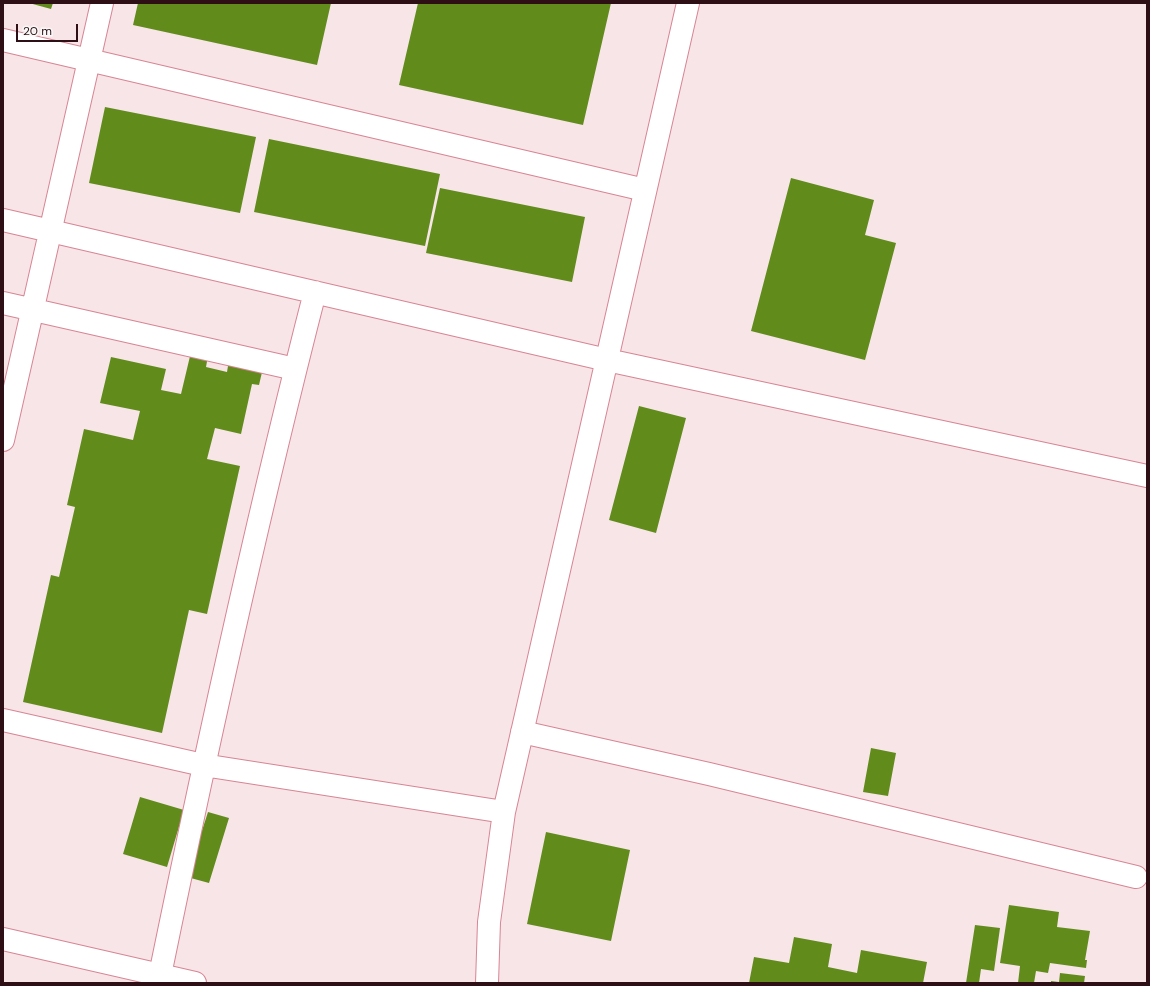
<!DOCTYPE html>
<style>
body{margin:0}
#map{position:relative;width:1150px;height:986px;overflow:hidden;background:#f8e5e8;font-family:"DM Sans",sans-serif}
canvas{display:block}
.frame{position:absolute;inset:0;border:4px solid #2d0f15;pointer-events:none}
.scale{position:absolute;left:16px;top:24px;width:62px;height:18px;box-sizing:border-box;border:2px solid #2d0f15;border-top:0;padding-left:5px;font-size:12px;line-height:14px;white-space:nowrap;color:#2d0f15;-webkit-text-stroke:3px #f8f8f8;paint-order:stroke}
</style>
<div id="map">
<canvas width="1150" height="986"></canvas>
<div class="frame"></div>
<div class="scale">20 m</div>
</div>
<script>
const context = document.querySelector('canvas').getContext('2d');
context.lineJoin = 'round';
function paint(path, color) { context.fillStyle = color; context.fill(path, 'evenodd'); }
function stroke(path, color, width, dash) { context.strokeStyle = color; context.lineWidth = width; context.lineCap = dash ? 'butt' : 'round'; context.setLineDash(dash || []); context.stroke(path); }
const building = new Path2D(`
 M29,3H53L51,9Z
 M138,3H331L317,65L133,25Z
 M418,3H611L583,125L399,85Z
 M105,107L256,137L240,213L89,183Z
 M269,139L440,174L425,246L254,212Z
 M791,178L874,200L865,235L896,243L865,360L751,331Z
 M440,188L585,217L572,282L426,253Z
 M191,352L208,356L206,367L227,372L229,360L263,368L259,385L252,384L241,434L215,428L207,459L240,466L207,614L189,610L162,733L23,702L51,575L59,577L75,507L67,505L84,429L133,440L140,411L100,403L111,357L166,369L161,390L181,394Z
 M639,406L686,418L656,533L609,520Z
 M871,748L896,753L888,796L863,792Z
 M140,797L184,810L167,867L123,854Z
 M208,812L229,818L209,883L187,877Z
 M546,832L630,850L611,941L527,924Z
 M1009,905L1059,912L1057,927L1090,931L1085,960H1087L1086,968L1050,963L1048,973L1036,971L1034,983H1018L1020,966L1000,963Z
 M975,925L1000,928L994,971L981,969L979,983H966Z
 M794,937L832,944L828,967L857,973L861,950L927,962L923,983H749L754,957L789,963Z
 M1060,973L1085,976L1084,983H1051V981L1059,982Z`);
const minor = new Path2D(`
 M3,40L645,190
 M3,220L607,360L1147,476
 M3,303L295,369
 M3,440L102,3
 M3,720L203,765L504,812
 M522,732L709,774L1136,877
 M3,939L195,983
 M160,975C207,746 257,518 315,292
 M487,983L489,922L504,812L688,3`);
paint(building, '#618c1c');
stroke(minor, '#d78593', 24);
stroke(minor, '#fff', 22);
</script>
